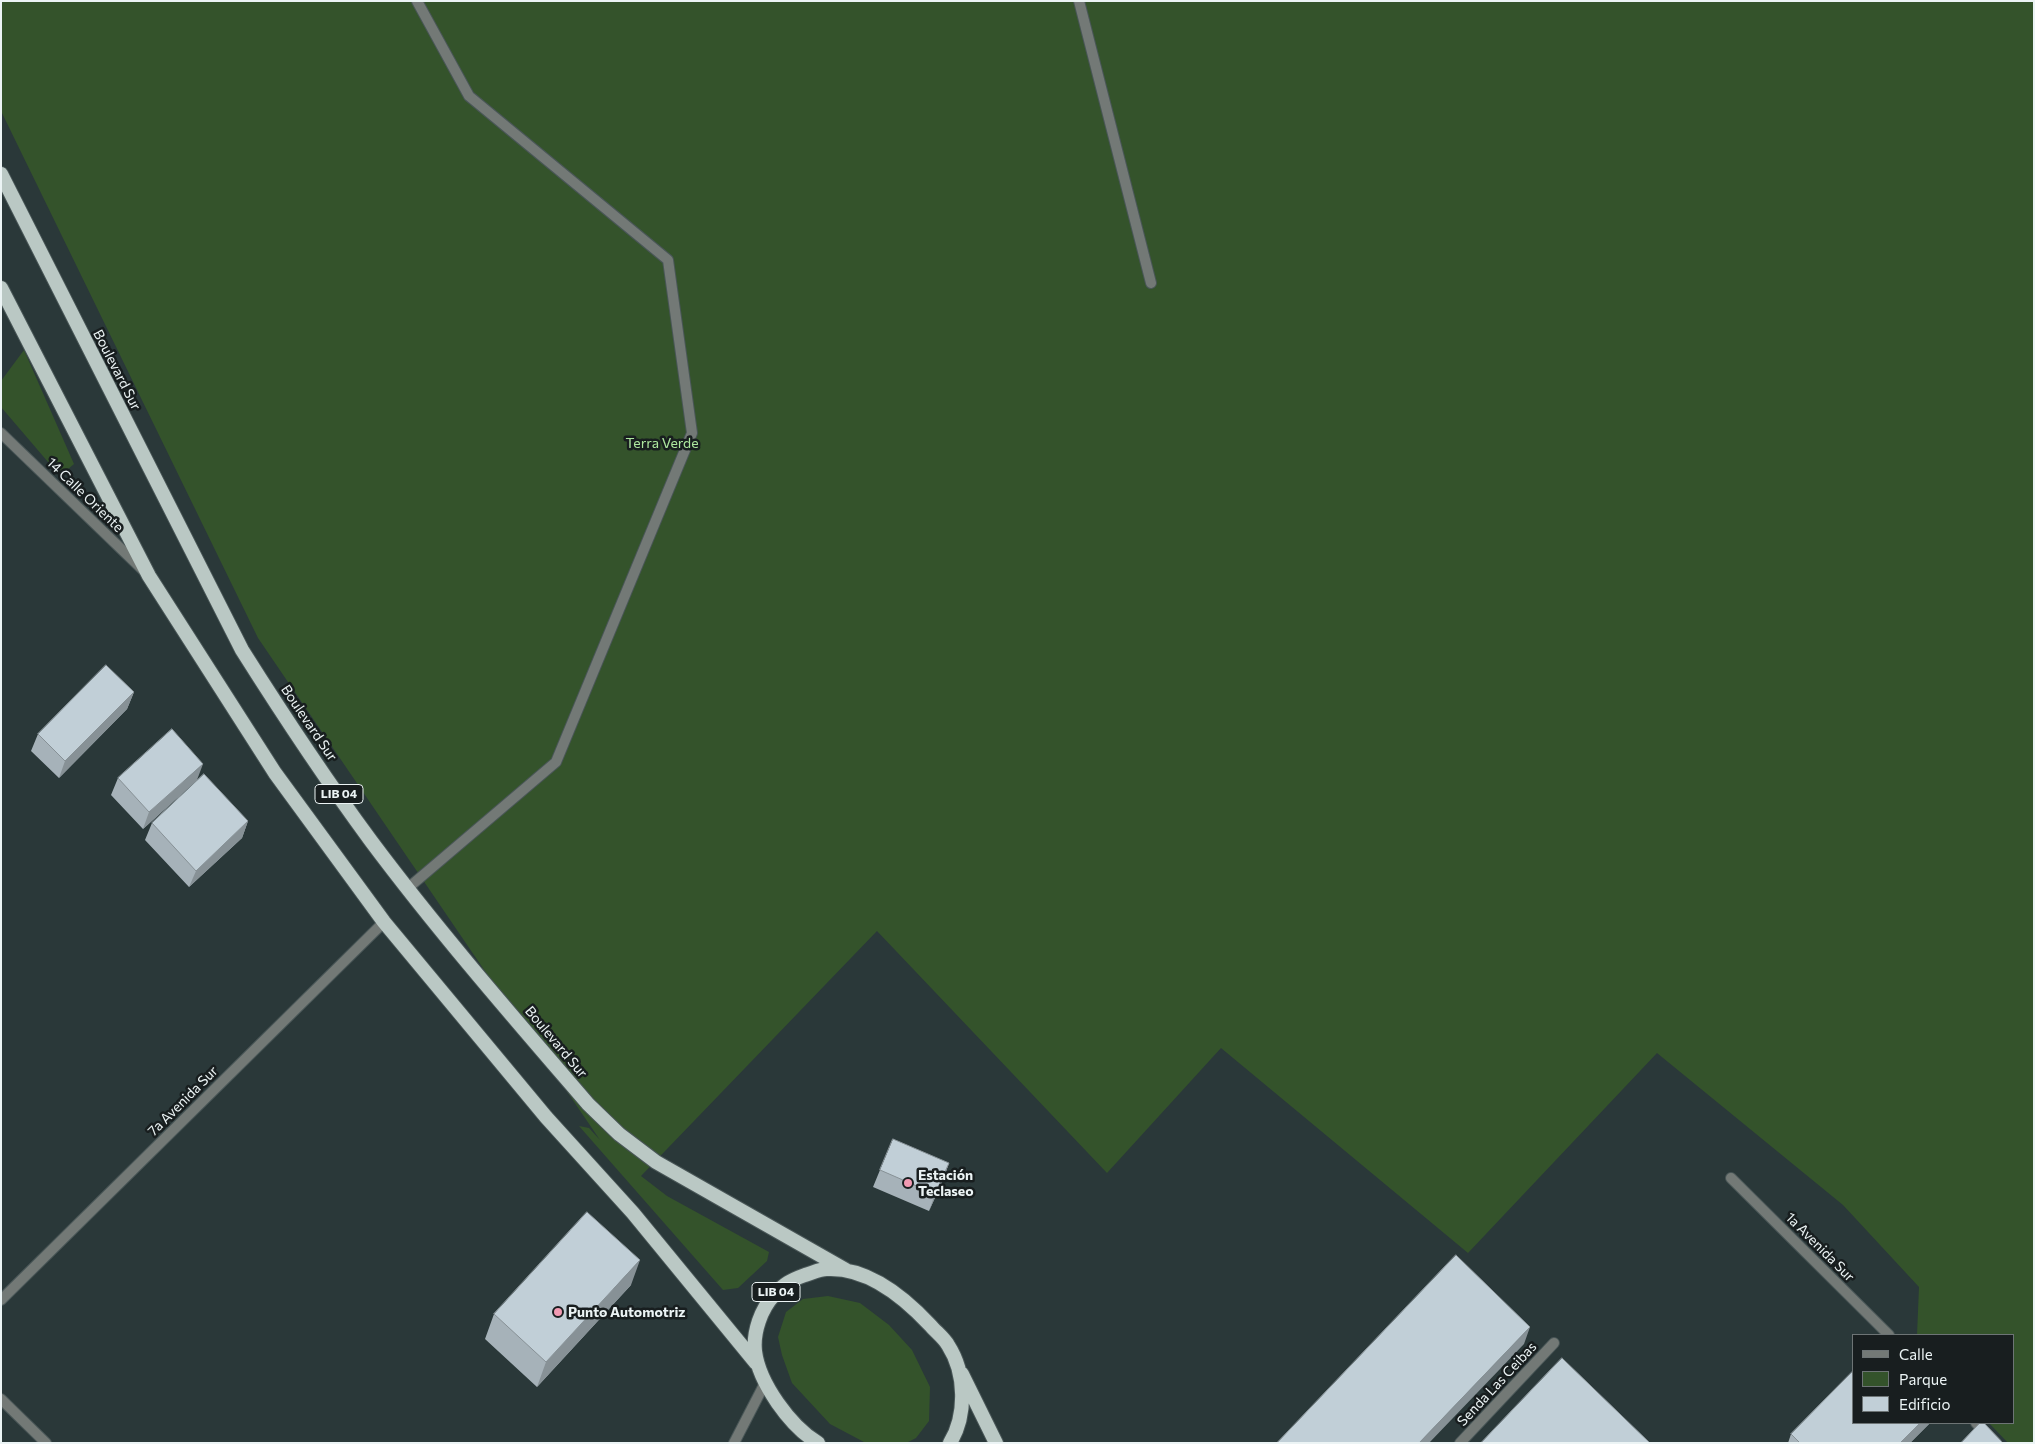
<!DOCTYPE html>
<meta charset="utf-8">
<style>
body{margin:0}
#map{position:relative;width:2035px;height:1444px;overflow:hidden;background:#2a3839;font-family:Commissioner,sans-serif}
canvas{display:block}
.frame{position:absolute;inset:0;border:2px solid #ecf4f5;pointer-events:none}
.legend{position:absolute;left:1852px;top:1334px;width:162px;height:90px;box-sizing:border-box;background:#181e1f;border:1px solid #6d7475;margin:0;padding:6px 9px;list-style:none;font-size:15px;color:#ecf4f5}
.legend li{display:flex;align-items:center;gap:10px;height:25px}
.legend b{width:25px;border:1px solid #6d7475}
</style>
<div id="map">
<canvas width="2035" height="1444"></canvas>
<div class="frame"></div>
<ul class="legend">
<li><b style="height:6px;background:#737976"></b>Calle</li>
<li><b style="height:14px;background:#34532b"></b>Parque</li>
<li><b style="height:14px;background:#c1cfd7"></b>Edificio</li>
</ul>
</div>
<script>
const context = document.querySelector('canvas').getContext('2d');
context.lineJoin = 'round';
function paint(path, color) { context.fillStyle = color; context.fill(path, 'evenodd'); }
function stroke(path, color, width, dash) { context.strokeStyle = color; context.lineWidth = width; context.lineCap = dash ? 'butt' : 'round'; context.setLineDash(dash || []); context.stroke(path); }
function label(font, color, halo, rows, align = 'center') {
  context.font = font + ' Commissioner,sans-serif'; context.lineWidth = 5; context.setLineDash([]); context.textBaseline = 'middle'; context.strokeStyle = halo; context.fillStyle = color; for (const [text, x, y, turn = 0] of rows) {
    context.save(); context.translate(x, y); context.rotate((+turn || 0) * Math.PI / 180); context.textAlign = isNaN(turn) ? turn : align; if (halo) context.strokeText(text, 0, 0); context.fillText(text, 0, 0); context.restore();
  }
}
const green = new Path2D(`
 M1,1H2034V1443H2008L1989,1423H2014V1335H1917L1919,1287L1843,1205L1657,1053L1468,1253L1221,1048L1107,1173L877,931L641,1176L667,1196L769,1252L767,1261L738,1288L723,1290L579,1126L589,1128L600,1140L258,638L1,111Z
 M24,350L74,464L60,476L1,407V381Z
 M828,1296L860,1303L889,1325L912,1350L930,1387L929,1421L916,1438L906,1443L864,1442L830,1424L792,1383L782,1355L778,1337L786,1312L803,1299Z`);
const service = new Path2D(`
 M1079,1L1151,283
 M408,888L556,762L692,433L668,260L469,96L417,1`);
const minor = new Path2D(`
 M1,433L143,570
 M1731,1178L1889,1335
 M1,1300L384,922
 M1,1399L46,1443
 M1976,1423L1996,1443
 M1460,1443L1554,1343`);
const tertiary = new Path2D(`
 M734,1443L765,1383`);
const trunk = new Path2D(`
 M1,174L242,650C283,715 326,780 371,841C439,932 514,1018 588,1104L619,1134L656,1162L846,1270
 M1,288L149,576L275,773L384,922L546,1117L633,1213L756,1363
 M962,1374L996,1443
 M818,1443C790,1426 759,1383 755,1351C753,1332 761,1309 774,1295C784,1284 791,1280 805,1275C812,1273 820,1269 827,1269C868,1267 904,1297 930,1325C936,1332 944,1338 948,1345C966,1373 967,1415 950,1443`);
const wall = new Path2D(`
 M134,692L127,709L59,778L31,751L38,734Z
 M118,778L197,780L143,829L111,795Z
 M248,821L242,838L189,887L145,840L152,823Z
 M949,1163L943,1180L929,1211L873,1187L880,1170Z
 M631,1285L537,1387L485,1339L494,1314Z
 M1854,1423H1930L1910,1443H1788L1791,1434Z`);
const shadedWall = new Path2D(`
 M134,692L127,709L59,778L65,761Z
 M203,764L197,780L143,829L149,812Z
 M248,821L242,838L189,887L196,871Z
 M949,1163L943,1180L929,1211L935,1194Z
 M640,1260L631,1285L537,1387L546,1362Z
 M1530,1327L1524,1344L1429,1443H1419Z
 M1920,1423H1930L1910,1443H1900Z`);
const building = new Path2D(`
 M106,665L134,692L65,761L38,734Z
 M172,729L203,764L149,812L118,778Z
 M204,774L248,821L196,871L152,823Z
 M893,1139L949,1163L935,1194L880,1170Z
 M587,1212L640,1260L546,1362L494,1314Z
 M1456,1255L1530,1327L1419,1443H1277Z
 M1562,1358L1650,1443H1481Z
 M1854,1370V1423H1920L1900,1443H1800L1791,1434Z
 M1980,1423H1984L2003,1443H1961Z`);
const markers = [
 [908,1183,5,"#f19ab2"],
 [558,1312,5,"#f19ab2"]
];
const shields = [
 [339,794,48],
 [776,1292,48]
];
const shieldNames = [
 ["LIB 04",339,794],
 ["LIB 04",776,1292]
];
const streetNames = [
 ["Boulevard Sur",117,370,63],
 ["14 Calle Oriente",85,495,44],
 ["Boulevard Sur",309,723,56],
 ["Boulevard Sur",556,1042,50],
 ["7a Avenida Sur",183,1101,-45],
 ["1a Avenida Sur",1820,1247,45],
 ["Senda Las Ceibas",1497,1384,-47]
];
const parkNames = [
 ["Terra Verde",662,443]
];
const poiNames = [
 ["Estación",918,1175],
 ["Teclaseo",918,1191],
 ["Punto Automotriz",568,1312]
];
paint(green, '#34532b');
stroke(service, '#495657', 12);
stroke(minor, '#495657', 12);
stroke(tertiary, '#495657', 12);
stroke(trunk, '#495657', 16);
stroke(service, '#737976', 10);
stroke(minor, '#737976', 10);
stroke(tertiary, '#737976', 10);
stroke(trunk, '#bac8c4', 14);
paint(wall, '#a6b2b9');
paint(shadedWall, '#879196');
paint(building, '#c1cfd7');
stroke(building, '#879196', 1);
for (const [x, y, r, color] of markers) { const dot = new Path2D(); dot.arc(x, y, r, 0, 2 * Math.PI); context.fillStyle = color; context.fill(dot); stroke(dot, '#181e1f', 2); }
for (const [x, y, w] of shields) { const box = new Path2D(); box.roundRect(x - w / 2, y - 9.5, w, 19, 4); context.fillStyle = '#181e1f'; context.fill(box); stroke(box, '#ecf4f5', 1); }
label('bold 12px', '#ecf4f5', null, shieldNames);
label('14px', '#ecf4f5', '#181e1f', streetNames);
label('14px', '#ade79e', '#181e1f', parkNames);
label('bold 14px', '#ecf4f5', '#181e1f', poiNames, 'left');
</script>
